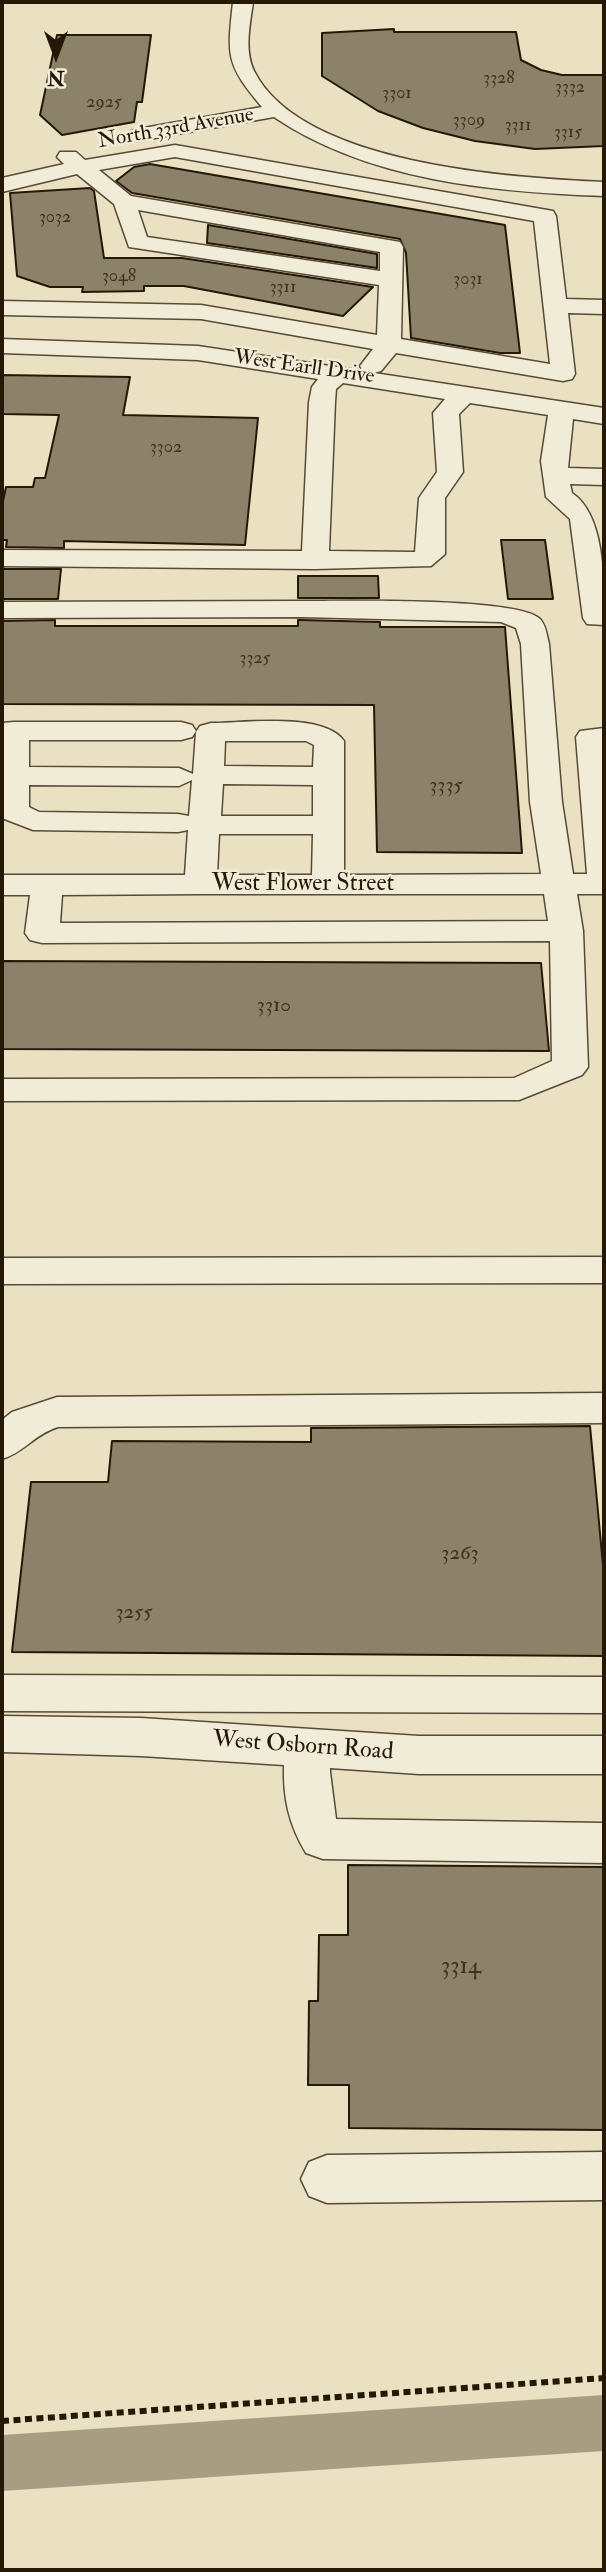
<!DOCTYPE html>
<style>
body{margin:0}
#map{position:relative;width:606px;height:2572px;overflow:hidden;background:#eae1c3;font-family:"IM FELL Double Pica",serif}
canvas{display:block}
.frame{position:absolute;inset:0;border:4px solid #261807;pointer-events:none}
.north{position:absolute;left:21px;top:21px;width:70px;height:70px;-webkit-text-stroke:5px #f1ecd8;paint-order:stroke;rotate:180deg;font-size:19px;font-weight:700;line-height:28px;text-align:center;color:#261807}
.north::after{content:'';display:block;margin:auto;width:24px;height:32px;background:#261807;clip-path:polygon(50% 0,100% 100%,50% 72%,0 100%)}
</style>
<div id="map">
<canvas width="606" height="2572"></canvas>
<div class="frame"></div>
<div class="north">N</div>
</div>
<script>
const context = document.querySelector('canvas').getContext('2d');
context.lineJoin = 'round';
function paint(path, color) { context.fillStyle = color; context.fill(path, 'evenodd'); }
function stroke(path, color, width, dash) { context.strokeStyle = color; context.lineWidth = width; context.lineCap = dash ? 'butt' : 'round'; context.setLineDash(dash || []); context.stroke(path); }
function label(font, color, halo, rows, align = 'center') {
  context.font = font + ' "IM FELL Double Pica",serif'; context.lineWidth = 5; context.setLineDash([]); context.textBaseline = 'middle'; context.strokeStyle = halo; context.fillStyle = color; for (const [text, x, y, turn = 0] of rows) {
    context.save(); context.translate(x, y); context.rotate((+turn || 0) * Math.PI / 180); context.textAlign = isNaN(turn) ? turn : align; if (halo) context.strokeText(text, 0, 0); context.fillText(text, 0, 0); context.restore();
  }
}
const canal = new Path2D(`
 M604,2395V2451L2,2491V2435Z`);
const building = new Path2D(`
 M394,29V32H516L521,60L541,70L562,75H604V146L535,149L475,141L423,128L378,111L322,76V33Z
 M57,35H151L142,102H137L134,122L62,135L40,115Z
 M150,164L505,225L520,353H500L411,338L406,253L400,239L132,193L116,181L134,167Z
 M90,188L94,191L104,258H182L373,287L343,316L184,286H144V291L82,292L83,287H50L17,276L10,193Z
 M208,225L377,254V268L207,243Z
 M2,375L130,377L123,415L258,418L245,545L64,541V548L6,547L7,540H2V506L6,487H33L35,478H45L59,415L2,414Z
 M501,540H545L553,599H508Z
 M3,569H61L58,599H2Z
 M298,576H378L379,598H298Z
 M55,620V626H298V620H301L380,622V627H505L522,853L377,852L374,705L2,704V621Z
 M2,961L541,963L549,1051L2,1049Z
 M590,1426L604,1576V1656L12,1652L31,1482H108L112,1441L311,1442V1428Z
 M348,1865L604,1867V2130L349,2128V2085H308L309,2001H318L319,1935H348Z`);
const path = new Path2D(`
 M2,2421L604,2378`);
const minor = new Path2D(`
 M233,2H253C250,24 244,50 254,71C301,165 512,178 604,182V196C493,192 369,181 274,117L138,141L131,139L127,135L131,131L138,129L262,107C226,64 227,57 233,2Z
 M175,145L553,211L556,216L566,299L604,300V314L568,313L575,374L572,379L563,381L396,353L381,371L374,373L604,408V424L573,419L568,468L604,469V485L570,484L572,493C606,516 604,584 604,625L587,624L583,618L570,519L546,497L541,461L548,415L470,403L459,414L463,472L445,498V554L431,566L315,569L2,566V550L302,551L309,402L312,387L318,379L198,360L2,353V339L198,346L363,371L360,366L373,349L201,319L2,315V301L201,305L377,335L379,285L129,247L114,204L77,174L2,192V178L64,164L57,157L60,152H76L85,160ZM175,157L534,221L550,364L401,339L403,247L400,242L131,196L99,170ZM138,210L380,252V271L147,237ZM343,383L445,399L433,413L437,472L419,498L415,552L329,551L335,402L336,389Z
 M301,601C340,601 519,597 540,619C546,625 547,636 549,644L562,802L573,874H587L576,737L580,731L604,728V894H577L583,931L588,1067L582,1075L519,1100L2,1101V1079L514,1078L552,1061L550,941L42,943L30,940L25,933L30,895H2V875H185L188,830L178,832L33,830L2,818V723L14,722H181L192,725L196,731L192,737L181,740H29V767L179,768L193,774L196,732L200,726L211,723C244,723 324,712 344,741V875L541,874L530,802L521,644L516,628L501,622L301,617L2,618V602ZM225,741H306L314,745L313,767L224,766ZM192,780L189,816L178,814L39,812L29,807V785L179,786ZM223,784L313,785V816H221ZM219,834H313L312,875H217ZM201,894H544L548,921L60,923L62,895Z
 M604,1257V1283L2,1284V1258Z
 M604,1393V1423L58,1427C33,1435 25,1452 2,1459V1420L12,1412L57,1397Z
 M2,1675L604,1677V1713L2,1711Z
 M2,1716L141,1718L419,1736H604V1774H419L330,1768V1772L336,1819L604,1823V1863L323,1859L306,1853C289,1825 283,1798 284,1765L141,1756L2,1752Z
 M604,2152V2200L327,2203L309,2196L301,2179L309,2162L327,2155Z`);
const farNumbernames = [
 ["3328",499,79],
 ["3332",570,88],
 ["3301",397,94],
 ["2925",104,103],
 ["3309",469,121],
 ["3311",518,126],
 ["3315",568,133],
 ["3032",55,218],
 ["3048",119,277],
 ["3031",468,280],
 ["3311",283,288],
 ["3302",166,448],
 ["3325",255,659]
];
const farStreetnames = [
 ["North 33rd Avenue",176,129,-10],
 ["West Earll Drive",304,368,8]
];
const numberNames = [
 ["3335",446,786],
 ["3310",274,1006],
 ["3263",460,1554],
 ["3255",134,1613]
];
const streetNames = [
 ["West Flower Street",303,885],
 ["West Osborn Road",303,1747,4]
];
const nearNumbernames = [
 ["3314",461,1968]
];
paint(canal, '#a79d83');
paint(building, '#8c8169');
stroke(building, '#261807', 2);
stroke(minor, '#574a36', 3);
stroke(path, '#261807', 6, [7, 4.5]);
paint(minor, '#f1ecd8');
label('18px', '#403220', null, farNumbernames);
label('21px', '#261807', '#f1ecd8', farStreetnames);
label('21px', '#403220', null, numberNames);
label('24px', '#261807', '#f1ecd8', streetNames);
label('24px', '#403220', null, nearNumbernames);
</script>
